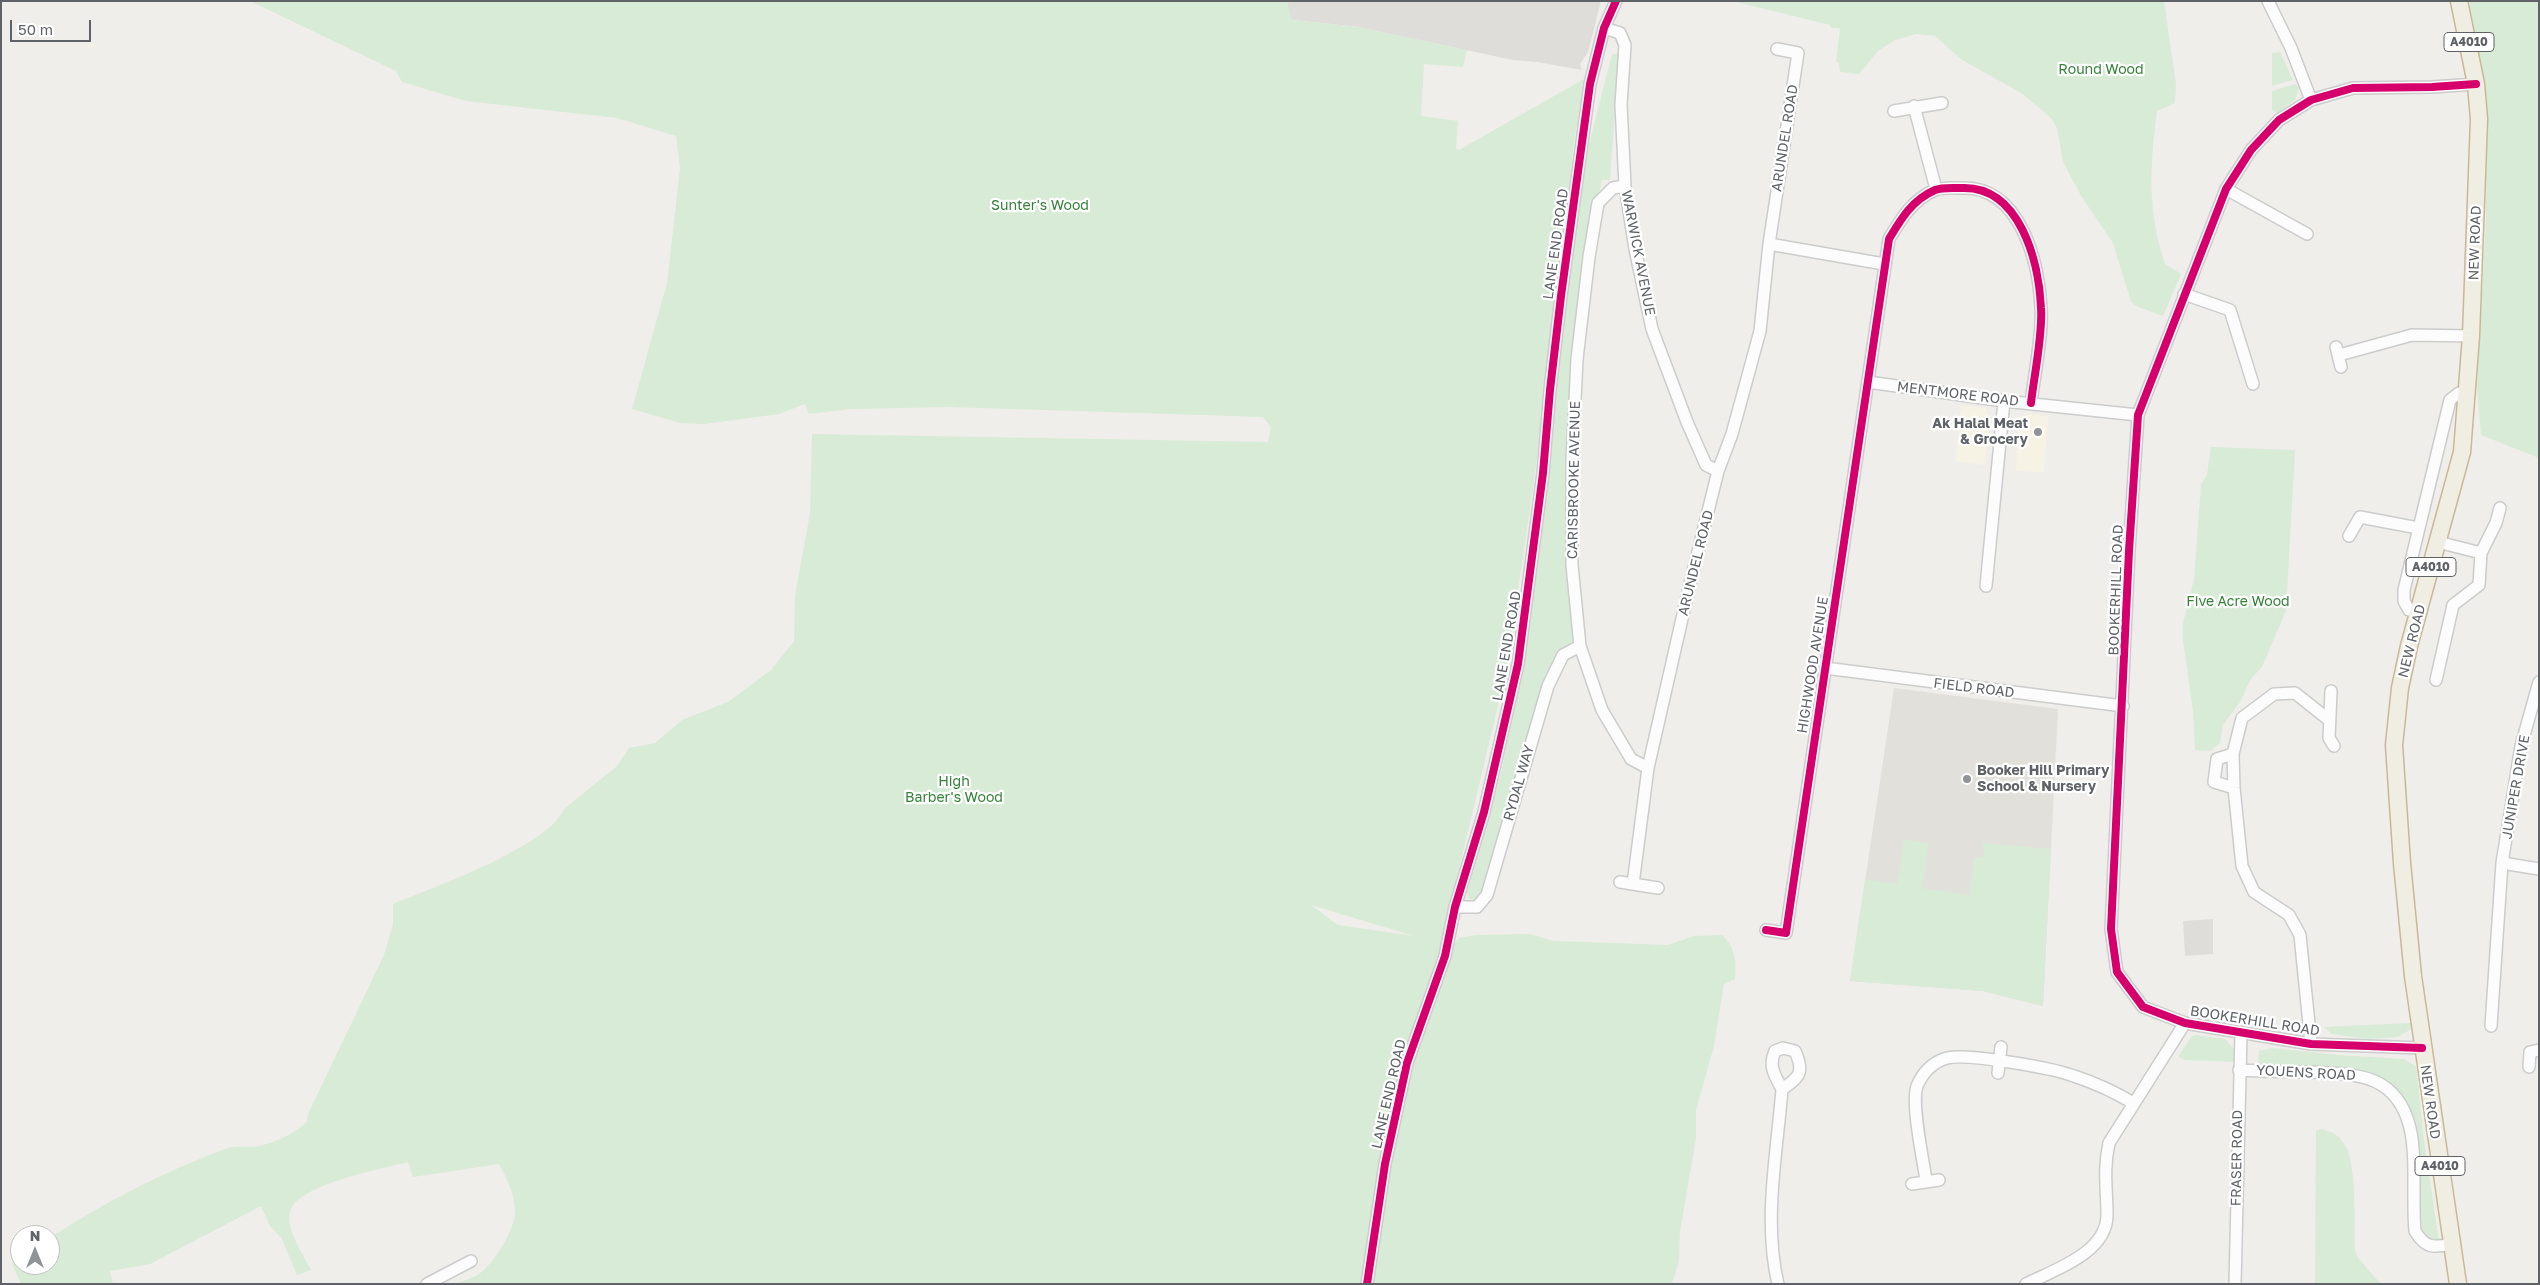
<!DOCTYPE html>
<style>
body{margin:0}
#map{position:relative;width:2540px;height:1285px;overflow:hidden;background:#efeeea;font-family:"Golos Text",sans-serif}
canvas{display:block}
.frame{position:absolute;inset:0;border:2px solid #5f6368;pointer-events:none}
.north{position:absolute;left:10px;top:1225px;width:50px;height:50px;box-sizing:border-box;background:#fff;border:1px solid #bfc1c3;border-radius:50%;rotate:0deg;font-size:14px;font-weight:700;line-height:20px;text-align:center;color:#5f6368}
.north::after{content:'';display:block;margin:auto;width:18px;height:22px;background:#919496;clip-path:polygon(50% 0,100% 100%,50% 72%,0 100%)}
.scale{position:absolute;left:10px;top:20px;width:81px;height:22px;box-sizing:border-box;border:2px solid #5f6368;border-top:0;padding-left:6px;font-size:15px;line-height:18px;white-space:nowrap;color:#5f6368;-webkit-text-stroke:4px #fff;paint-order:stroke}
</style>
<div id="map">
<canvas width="2540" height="1285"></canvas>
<div class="frame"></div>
<div class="north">N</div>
<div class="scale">50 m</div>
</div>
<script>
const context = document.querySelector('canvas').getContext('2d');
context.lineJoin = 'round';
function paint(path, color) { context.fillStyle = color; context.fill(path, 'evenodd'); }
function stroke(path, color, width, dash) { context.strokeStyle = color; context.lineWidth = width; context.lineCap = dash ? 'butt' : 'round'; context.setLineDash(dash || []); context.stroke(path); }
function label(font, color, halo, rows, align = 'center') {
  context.font = font + ' "Golos Text",sans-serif'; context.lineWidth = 4.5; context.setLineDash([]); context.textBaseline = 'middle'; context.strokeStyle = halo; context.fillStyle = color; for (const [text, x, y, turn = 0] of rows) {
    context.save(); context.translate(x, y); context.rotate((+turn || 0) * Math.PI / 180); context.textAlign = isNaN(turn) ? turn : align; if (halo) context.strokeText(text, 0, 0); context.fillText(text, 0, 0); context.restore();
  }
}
const commercial = new Path2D(`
 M1961,406L1986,408L1989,419L1985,465L1956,461Z
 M2030,414L2048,417L2044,472L2016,471L2019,418Z`);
const industrial = new Path2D(`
 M1271,1H1601L1588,52L1580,64L1582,70L1537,62L1513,60L1358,27L1275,18Z
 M2213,919V954L2185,956L2183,921Z`);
const education = new Path2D(`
 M1894,688L2058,709L2043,1006L1983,991L1850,981Z`);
const green = new Path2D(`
 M250,1H1287L1292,20L1358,27L1467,50L1463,67L1424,64L1421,116L1458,121L1456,149L1459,150L1584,79L1582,87L1588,86L1576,129L1571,166L1534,482L1506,672L1435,970L1411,1032L1386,1122L1361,1284H454C461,1281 472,1279 479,1274C493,1265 516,1228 515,1211C515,1194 507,1179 499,1164L413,1177L408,1162C382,1169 297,1184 290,1212C285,1228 304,1256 311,1270L297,1275L282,1239L270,1226L261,1206L150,1264L110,1271L113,1284H21L12,1263L20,1258V1265H50V1238C104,1202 164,1172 225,1149C235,1145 248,1148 259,1146C277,1142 293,1134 307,1122L308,1114L384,955L393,924V904C430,889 549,846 563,810L617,766L629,748L655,743L682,720L728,702L771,670L794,641L795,596L810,513L812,434L1268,442L1271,427L1263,417L950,407L850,409L809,414L805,404L779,414L704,424L680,423L632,409L667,283L680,168L676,136L617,118L466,101L402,82L396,71ZM1311,905L1414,936L1338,925Z
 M1733,1H2164L2176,84L2175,103L2157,111C2150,167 2147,210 2165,264L2181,274L2163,316L2136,306L2131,302L2113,243L2081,196L2063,162L2057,128L2052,119L2023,94L1962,60L1935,36L1916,34L1895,40L1878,51L1859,74L1840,72L1839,63L1836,62L1840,28H1831L1830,25Z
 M2469,1H2539V458L2481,435L2477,389L2486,220L2484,88Z
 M2280,52L2293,80L2272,86V53Z
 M1612,54H1619L1610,180H1602L1591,231L1574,346L1576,638L1566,650L1486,891L1478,900L1469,899L1467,893L1501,773L1524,656L1544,512L1559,332L1580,180Z
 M2295,84L2299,87L2295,100L2277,113L2272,110V91Z
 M2211,447L2295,450L2286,611L2262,667L2250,680L2240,702L2223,725L2220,743L2211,751L2195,750L2193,711L2183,640V623L2194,579L2201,484L2207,475Z
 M1904,839L1929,843L1922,888L1969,895L1974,858L1984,856L1983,843L2051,849L2043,1006L1983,991L1850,981L1865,879L1897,884Z
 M1530,934L1554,941L1668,945L1694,936L1722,935C1735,946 1737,963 1735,979L1724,984L1714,1046L1696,1110V1139L1680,1232L1679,1261L1672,1284H1370L1388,1165L1412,1063L1450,949L1459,938L1476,935Z
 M2411,1023V1029L2398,1037L2369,1039L2332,1034L2324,1027Z
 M2195,1035L2225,1039L2236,1051L2235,1062L2185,1060L2178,1057L2191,1037Z
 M2272,1048L2338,1055L2404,1059L2416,1066L2424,1141L2439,1241L2429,1244L2422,1232L2417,1125C2411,1110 2402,1094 2390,1083C2368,1063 2288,1066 2258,1066L2259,1051Z
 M2322,1129C2333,1132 2340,1136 2346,1147C2357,1167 2354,1226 2355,1251L2358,1258L2381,1284H2315L2316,1130Z`);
const minor = new Path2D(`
 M2268,1L2291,48L2311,100
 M1604,28L1620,33L1625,45L1621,105L1625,186L1635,249L1652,329L1687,422L1706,465L1718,471
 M1914,106L1936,189
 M1894,111L1942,103
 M1625,186L1613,188L1598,203L1589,257L1577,359L1572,460V565L1580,646L1602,710L1631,759L1648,768
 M2226,189L2307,234
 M1769,244L1884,264
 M2184,294L2230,310L2253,384
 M2336,347L2341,367
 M2339,355L2412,335L2471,336
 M1868,382L2004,401L2138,415
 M2349,536L2360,517L2418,528
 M2481,553L2496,523L2500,508
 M1986,586L2004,401
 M2418,612L2409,610L2404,601V590L2450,400L2459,393L2468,391
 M1825,668L2123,706
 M2436,680L2453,605L2479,585L2481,553L2438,542
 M2331,691L2329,738L2334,746
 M2233,754L2242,718L2274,694L2295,693L2329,720
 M2234,788L2214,782L2217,759L2233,754L2234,788L2242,866L2254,892L2289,915L2300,935L2311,1044
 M2502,863L2521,746L2539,682
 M1620,882L1658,888
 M1633,884L1648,768L1689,588L1718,471L1732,434L1760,331L1769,244L1798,53L1777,49
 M1455,907H1477L1487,895L1548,686L1563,655L1580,646
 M1766,930L1786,933L1889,239C1901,219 1912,200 1935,190C1942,187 1954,188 1961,188C2020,185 2039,262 2041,308C2043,334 2034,376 2031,403
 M2491,1026L2502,863L2539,869
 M2422,1048L2311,1044L2185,1023L2143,1007L2117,972L2111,929L2129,551L2138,415L2226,189L2251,150L2279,120L2311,100L2353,88L2432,87L2476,84
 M2529,1067L2530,1052L2539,1050
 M2239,1070C2263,1071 2287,1072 2311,1072C2357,1074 2397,1074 2410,1128C2417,1157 2412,1200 2415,1231C2425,1248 2433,1248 2451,1244
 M1998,1073L2001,1047
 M1926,1180C1923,1159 1911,1104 1917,1086C1923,1072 1933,1062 1947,1058C1968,1053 2052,1068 2074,1076C2095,1083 2115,1092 2133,1103
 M1912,1184L1939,1180
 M427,1284L471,1261
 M1367,1284L1385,1164L1407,1063L1445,956L1455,907L1484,812L1518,664L1543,473L1550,390L1561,296L1590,84L1604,28L1616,1
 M1778,1284C1763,1221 1777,1153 1782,1089C1775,1076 1768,1066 1775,1051L1783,1048L1795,1051C1804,1071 1801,1077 1782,1089
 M2026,1284C2054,1270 2107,1253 2107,1215C2107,1188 2103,1171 2109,1143L2185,1023
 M2235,1284L2241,1033`);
const highway = new Path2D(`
 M2458,1284L2413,976L2402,863L2394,745L2400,688L2409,646L2462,452L2471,336L2479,119L2476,84L2459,1`);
const cycleway = new Path2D(`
 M1766,930L1786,933L1889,239C1901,219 1912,200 1935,190C1942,187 1954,188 1961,188C2020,185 2039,262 2041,308C2043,334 2034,376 2031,403
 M2422,1048L2311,1044L2185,1023L2143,1007L2117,972L2111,929L2129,551L2138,415L2226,189L2251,150L2279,120L2311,100L2353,88L2432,87L2476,84
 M1367,1284L1385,1164L1407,1063L1445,956L1455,907L1484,812L1518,664L1543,473L1550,390L1561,296L1590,84L1604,28L1616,1`);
const markers = [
 [2038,432,5,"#919496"],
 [1967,779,5,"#919496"]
];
const shields = [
 [2469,42,50],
 [2431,567,50],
 [2440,1166,50]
];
const shieldNames = [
 ["A4010",2469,42],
 ["A4010",2431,567],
 ["A4010",2440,1166]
];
const parkNames = [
 ["Round Wood",2101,70],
 ["Sunter's Wood",1040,206],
 ["Five Acre Wood",2238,602],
 ["High",954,782],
 ["Barber's Wood",954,798]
];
const streetNames = [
 ["ARUNDEL ROAD",1785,138,-81],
 ["NEW ROAD",2475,243,-88],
 ["LANE END ROAD",1556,244,-82],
 ["WARWICK AVENUE",1638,253,79],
 ["MENTMORE ROAD",1958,394,7],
 ["CARISBROOKE AVENUE",1574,480,-89],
 ["ARUNDEL ROAD",1696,563,-76],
 ["BOOKERHILL ROAD",2116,590,-88],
 ["NEW ROAD",2412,641,-76],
 ["LANE END ROAD",1507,646,-80],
 ["HIGHWOOD AVENUE",1813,665,-81],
 ["FIELD ROAD",1974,688,7],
 ["RYDAL WAY",1519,783,-74],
 ["JUNIPER DRIVE",2516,787,-80],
 ["BOOKERHILL ROAD",2255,1021,9],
 ["YOUENS ROAD",2306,1073,3],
 ["LANE END ROAD",1389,1094,-77],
 ["NEW ROAD",2430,1102,82],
 ["FRASER ROAD",2237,1158,-89]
];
const poiNames = [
 ["Ak Halal Meat",2028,424],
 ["& Grocery",2028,440],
 ["Booker Hill Primary",1977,771,"left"],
 ["School & Nursery",1977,787,"left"]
];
paint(commercial, '#f7f3e4');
paint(industrial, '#dfddda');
paint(education, '#e2e0da');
paint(green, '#d8ebd6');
stroke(minor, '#cbcccc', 14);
stroke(highway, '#c8b996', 19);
stroke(minor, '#fdfcfc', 11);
stroke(highway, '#f0ede3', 16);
stroke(cycleway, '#d6006c', 8);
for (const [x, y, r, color] of markers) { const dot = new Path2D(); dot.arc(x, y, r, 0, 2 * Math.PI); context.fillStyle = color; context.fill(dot); stroke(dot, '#fff', 2); }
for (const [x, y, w] of shields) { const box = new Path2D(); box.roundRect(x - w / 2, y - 9.5, w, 19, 4); context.fillStyle = '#fff'; context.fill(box); stroke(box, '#5f6368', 1); }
label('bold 12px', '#5f6368', null, shieldNames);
label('14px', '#348238', '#fff', parkNames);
label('14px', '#5f6368', '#fff', streetNames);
label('bold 14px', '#5f6368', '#fff', poiNames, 'right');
</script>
